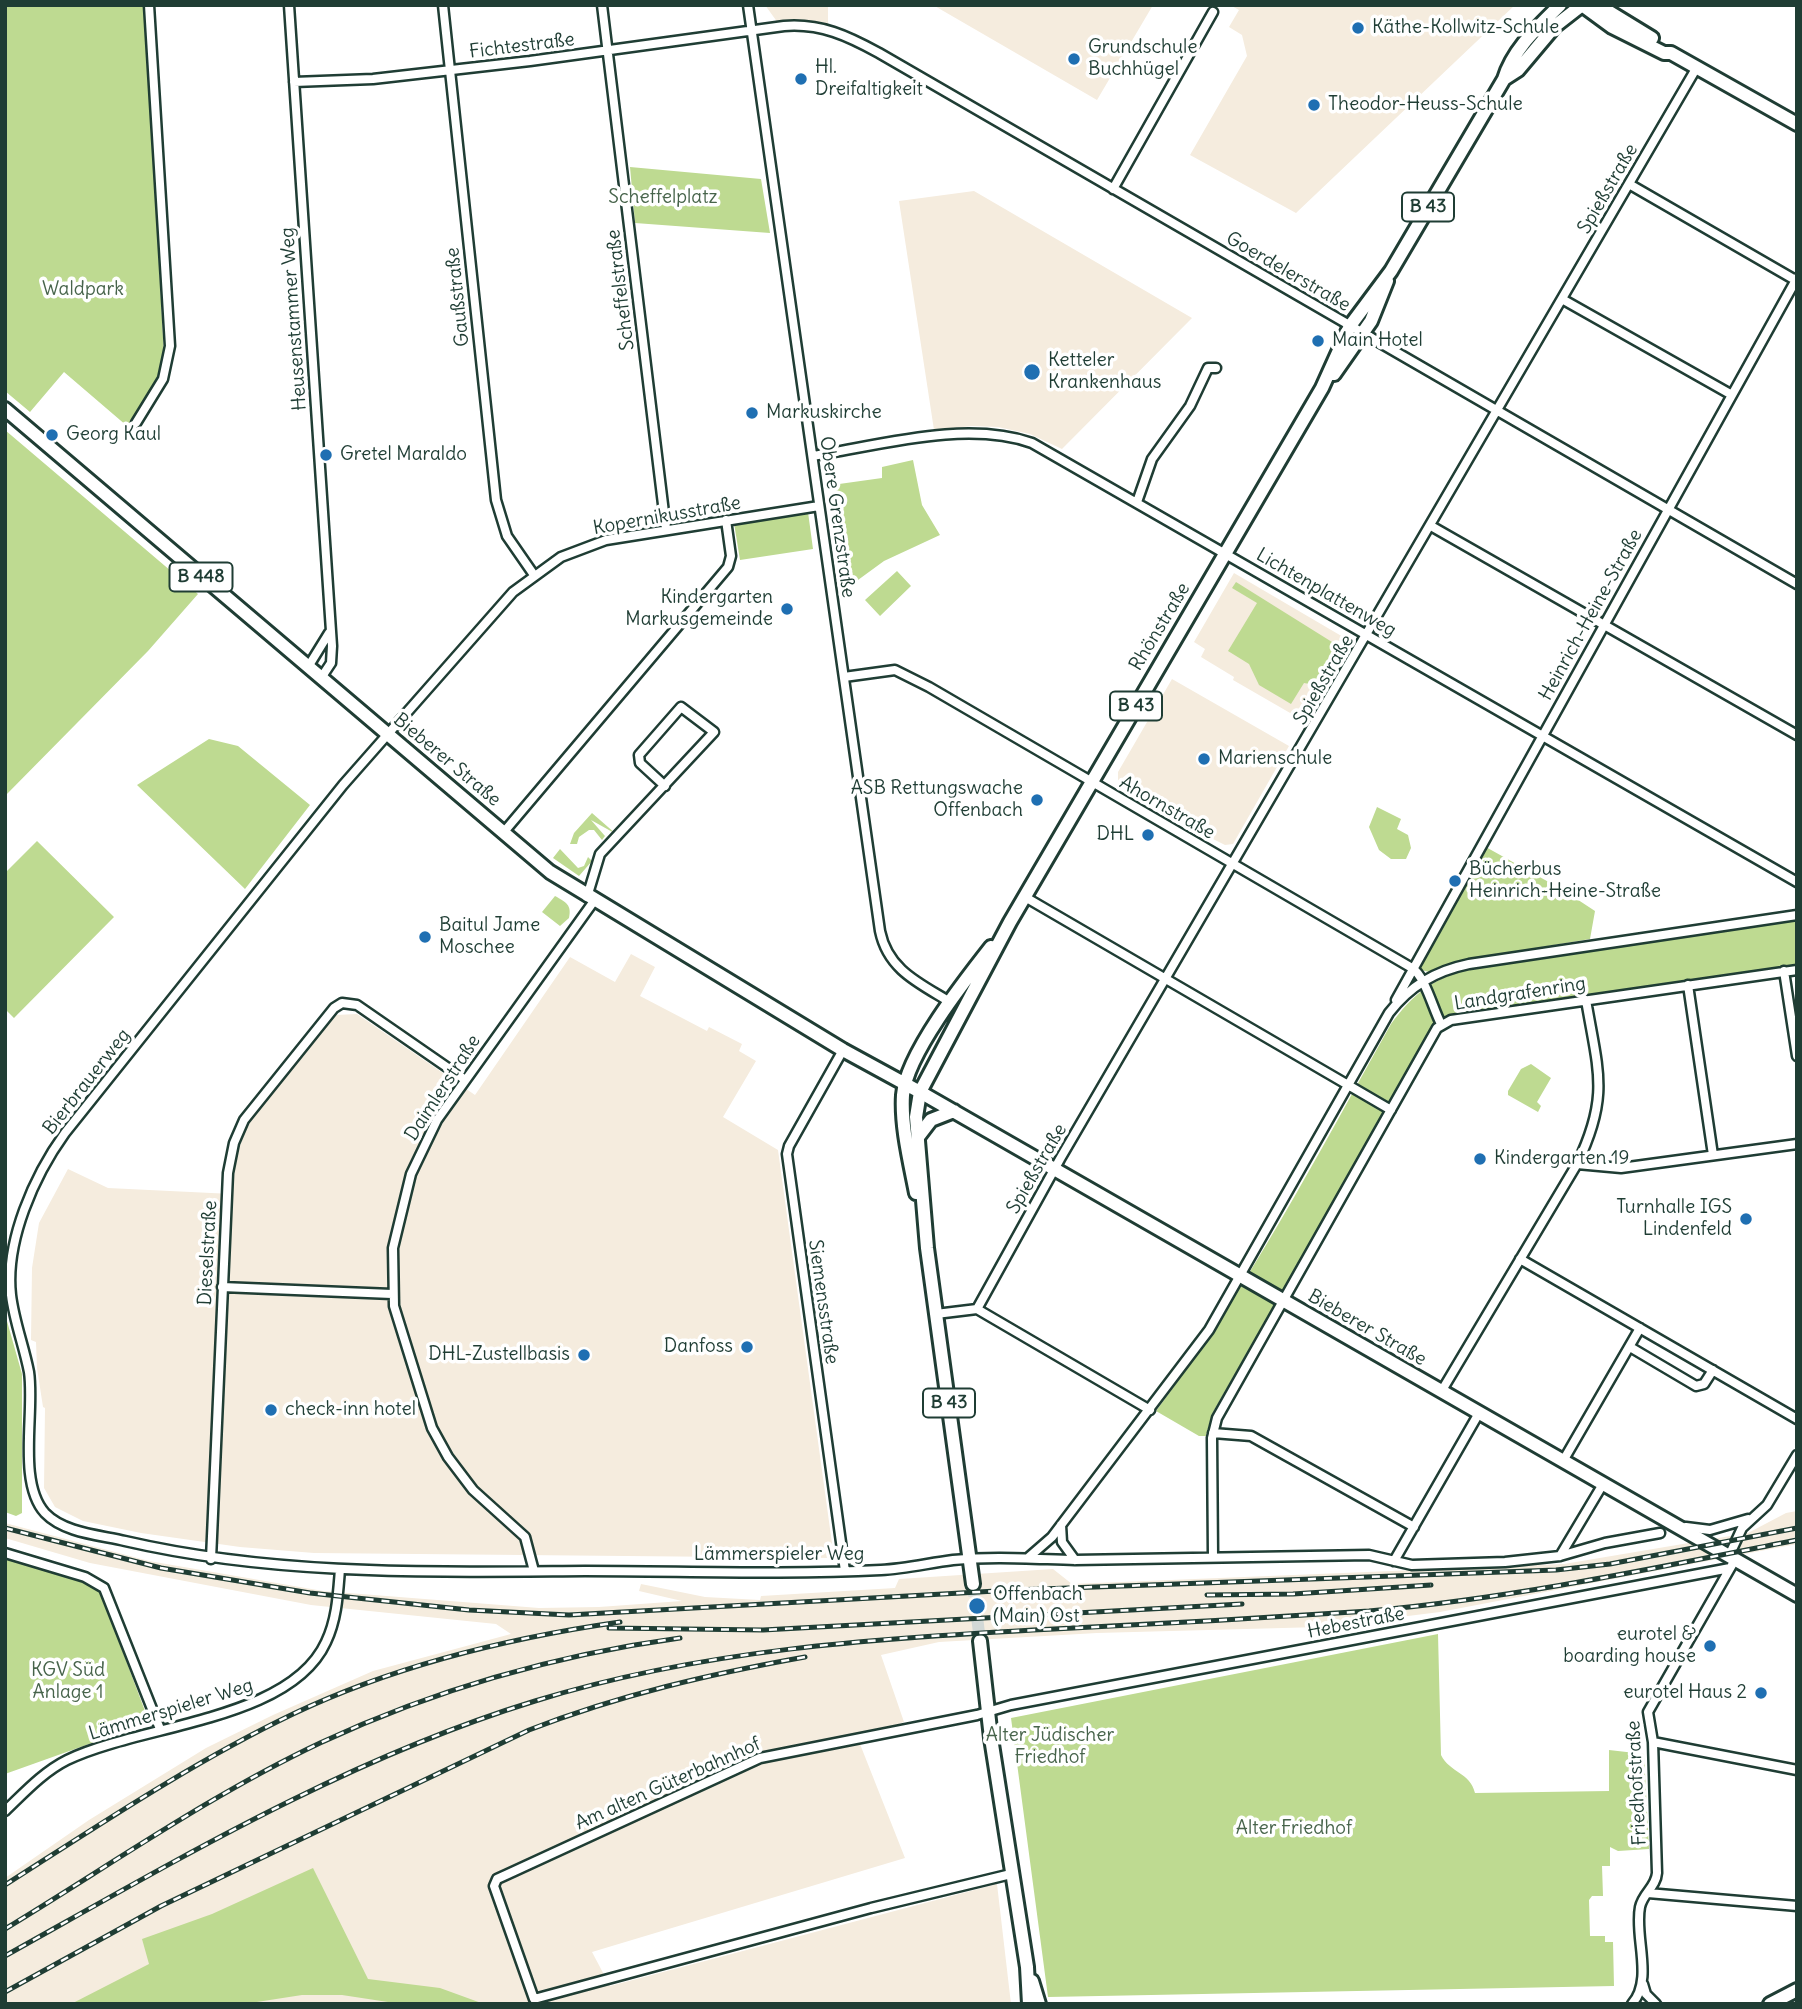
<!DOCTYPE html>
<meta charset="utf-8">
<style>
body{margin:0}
#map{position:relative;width:1802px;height:2009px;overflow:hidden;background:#fff;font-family:Delius,sans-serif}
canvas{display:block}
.frame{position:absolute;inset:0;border:7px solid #1f3d34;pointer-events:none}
</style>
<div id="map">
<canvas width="1802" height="2009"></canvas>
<div class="frame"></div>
</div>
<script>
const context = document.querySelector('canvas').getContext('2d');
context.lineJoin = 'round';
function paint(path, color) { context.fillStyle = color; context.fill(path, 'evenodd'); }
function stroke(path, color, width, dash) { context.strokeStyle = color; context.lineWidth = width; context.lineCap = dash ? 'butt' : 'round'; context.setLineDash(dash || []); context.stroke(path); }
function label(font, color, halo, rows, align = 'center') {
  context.font = font + ' Delius,sans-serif'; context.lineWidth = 7; context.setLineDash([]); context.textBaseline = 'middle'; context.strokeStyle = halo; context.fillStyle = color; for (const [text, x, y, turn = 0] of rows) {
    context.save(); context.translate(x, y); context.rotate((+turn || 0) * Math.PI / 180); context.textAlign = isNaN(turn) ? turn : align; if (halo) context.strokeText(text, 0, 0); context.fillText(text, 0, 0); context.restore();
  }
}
const built = new Path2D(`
 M765,5H828V27L778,23Z
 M933,5H1153L1097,100Z
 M1230,5H1515L1296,213L1190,155L1247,56L1242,35L1229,27L1239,10Z
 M974,191L1192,318L1062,449L1030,434L998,427L972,426L934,430L899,201Z
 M1234,573L1350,641L1304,721L1233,680L1234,677L1201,657L1205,649L1194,642Z
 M1172,679L1289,746L1233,844L1225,845L1173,819L1118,780V772Z
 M631,954L655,967L640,996L707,1031L709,1027L742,1044L739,1051L756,1061L723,1117L778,1150L834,1558L314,1553L240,1547L141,1533L83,1521L55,1507L44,1488L45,1408L43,1407L37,1368L36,1342L31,1340L32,1268L39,1223L68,1169L108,1188L232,1194L236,1155L249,1123L336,1015L357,1014L475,1095L570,957L615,982Z
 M1797,1511V1544L1440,1612L1320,1627L1097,1633L939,1642L881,1655L904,1722L858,1739L905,1858L592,1952L610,1986L997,1884L1011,2004H5V1878L89,1820L206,1748L273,1715L373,1671L511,1634L496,1624L311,1605L90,1563L5,1538V1523L149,1561L323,1591L539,1608L599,1607L682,1601L639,1591L641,1584L705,1597L760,1600L761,1596L895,1588L899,1579L1053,1569L1072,1584L1564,1564L1748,1533L1786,1513Z`);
const green = new Path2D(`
 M5,5H145L164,356L152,393L127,426L64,372L30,412L5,391Z
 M630,167L761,179L770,233L635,223Z
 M5,430L198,594L148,651L5,796Z
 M913,460L922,505L940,535L884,561L847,588L832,485L882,478V467Z
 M808,512L813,549L740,560L734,523Z
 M897,571L911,586L880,616L865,600Z
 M1236,582L1332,642L1333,656L1315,685L1304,683L1291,704L1259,685L1249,664L1228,651L1257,603L1232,588Z
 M209,739L238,746L310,805L245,889L137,785Z
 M1377,807L1401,819L1397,829L1408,835L1411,848L1406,859H1391L1379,850L1369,827Z
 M592,813L616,834L591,820L605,836L602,840L594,830H589L579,837L577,844H570L574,833Z
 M37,841L114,917L14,1018L5,1009V873Z
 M1484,846L1563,890L1595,911L1590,939L1476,958L1429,972L1421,970L1419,966Z
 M560,849L578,868L584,866L588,857L592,861L579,876L553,858Z
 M555,896C566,902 572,905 569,918L560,926L542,912Z
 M1797,920V966L1447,1017L1434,1024L1212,1414L1206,1436H1199L1156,1411C1247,1290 1317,1156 1391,1024C1413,994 1433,978 1470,969Z
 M1531,1064L1551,1078L1537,1102L1541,1106L1538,1112L1508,1095V1091L1521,1069Z
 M5,1314L22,1374V1513L16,1516L5,1512Z
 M5,1559L92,1585L100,1591L148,1719L145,1724L5,1774Z
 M1438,1634L1441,1755C1450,1773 1470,1772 1475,1793L1609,1791V1750L1644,1754L1649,1849L1618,1851L1610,1847V1866H1602L1603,1896H1592L1589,1900L1590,1936H1605V1942H1613L1614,1986L1048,1997L1011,1718Z
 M313,1868L368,1979L440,1988L484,2004H401L342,1995H302L244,2004H71L149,1964L142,1939L212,1914Z`);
const primaryTunnel = new Path2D(`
 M973,1584L980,1641`);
const street = new Path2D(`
 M289,5L332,646L331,663L321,678
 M443,5L496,500L507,536L534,575
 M602,5L666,529
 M748,5L880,931C888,970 919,983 950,1002
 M294,82L373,79L530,61L784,26C821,23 848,36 879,53L1797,584
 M1629,184L1797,281
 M1113,189L1213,12
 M1562,299L1732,395
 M136,423L163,379L170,346L149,5
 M813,456C881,445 966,420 1032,443L1797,882
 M1137,502L1152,459L1190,406L1208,368H1216
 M819,506L606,540L561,557L513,592L343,785L65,1133C34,1176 5,1241 11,1295C14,1321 24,1346 29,1372C35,1412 17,1482 45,1513C64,1533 100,1535 125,1541C276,1576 432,1572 585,1571C684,1571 783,1575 881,1570C905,1569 929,1563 953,1560C994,1556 1034,1559 1075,1560L1369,1555L1412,1565L1505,1562L1560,1556L1605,1543L1660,1533
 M1431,526L1797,735
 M308,667L329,633
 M844,677L895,670L929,687L1412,968C1425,976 1433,1009 1441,1024
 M503,833L728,567L731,556L726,520
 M587,897L600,854L714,732L681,707L639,755L640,763L665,786
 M1025,897L1391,1110
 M1784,971L1797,1056
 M1688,985L1713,1155
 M1396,1000L1797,278
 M843,1050L789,1146L787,1154L845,1571
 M1577,1164L1621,1168L1797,1144
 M1520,1259L1797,1419
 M222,1287L392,1294
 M977,1309L1060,1159L1697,67
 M977,1309L1150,1410
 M936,1314L977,1309
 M1630,1347L1696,1386L1704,1384L1713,1370
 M1441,1392L1577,1164C1610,1096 1598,1071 1586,1000
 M1213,1433L1251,1436L1414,1527
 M1563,1461L1640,1328
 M1061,1525L1062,1542L1075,1560
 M1686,1527L1710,1530L1748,1519
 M5,1553L85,1577L104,1588L160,1729
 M1213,1556L1212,1438L1217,1418L1437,1028L1451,1020L1797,970
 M1560,1556L1603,1484
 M1729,1556L1742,1528L1767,1505L1797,1455
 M1029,1557L1052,1537L1209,1330L1389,1013C1410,986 1435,971 1469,964L1797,915
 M211,1559L228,1173L234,1143L244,1120L334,1008L342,1003L357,1005L464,1079
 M1394,1561L1479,1413
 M534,1571L525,1537L473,1490L448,1457L432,1428L394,1306L393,1248L411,1174L437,1120L594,901
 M1653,1742L1797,1770
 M5,1811C24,1793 43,1772 67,1760C141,1724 290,1721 326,1642C337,1619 338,1594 340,1569
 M1011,1874L871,1908L534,1999L494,1886L497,1879L508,1874L760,1758L977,1715L1011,1705L1730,1568
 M1648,1893L1797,1906
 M1643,1984L1646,1994L1656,2004
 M1632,2004C1654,1979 1634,1937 1640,1907C1643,1893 1656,1887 1657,1873L1653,1742L1648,1712L1732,1565`);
const secondary = new Path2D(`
 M1582,5L1612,27L1664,53H1671L1797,124
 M1598,5L1652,38
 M920,1092L1797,1595
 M918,1137L931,1120L954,1111`);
const primary = new Path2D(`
 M1504,79L1518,70L1555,26L1582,5
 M1334,374L1371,321L1387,281
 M5,409L550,872L843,1050L920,1092
 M916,1193C910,1162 901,1126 903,1095C906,1055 965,980 991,947
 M973,1584L927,1248L916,1117L920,1092L1010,922L1322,388L1350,326L1391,271L1504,79C1513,49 1538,27 1560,5
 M980,1641L991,1738L1027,1967L1029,2004
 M1032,1981L1039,2004
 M1770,2004L1797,1990`);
const rail = new Path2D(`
 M5,1528L161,1568L310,1593L469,1610L569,1615L1014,1590L1556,1570L1610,1564L1797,1528
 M1207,1595L1293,1594L1431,1585
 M609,1628L763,1630L1242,1604
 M5,1885C99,1825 193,1762 293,1714C396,1665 508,1638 620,1622
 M5,1929C109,1866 210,1795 320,1743C434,1690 555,1655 680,1638
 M5,1956C177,1860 346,1759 535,1701C703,1649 879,1638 1054,1629C1159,1624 1264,1618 1369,1611C1514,1598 1655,1568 1797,1540
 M5,1992L161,1906L529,1730C619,1695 710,1674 805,1657`);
const markers = [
 [1358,28,7,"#1f6fb2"],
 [1074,59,7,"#1f6fb2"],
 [801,79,7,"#1f6fb2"],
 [1314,105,7,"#1f6fb2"],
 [1318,341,7,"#1f6fb2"],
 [1032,372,9,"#1f6fb2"],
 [752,413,7,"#1f6fb2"],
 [52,435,7,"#1f6fb2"],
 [326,455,7,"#1f6fb2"],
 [787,609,7,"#1f6fb2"],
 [1204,759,7,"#1f6fb2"],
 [1037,800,7,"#1f6fb2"],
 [1148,835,7,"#1f6fb2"],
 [1455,881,7,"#1f6fb2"],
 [425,937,7,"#1f6fb2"],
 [1480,1159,7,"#1f6fb2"],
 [1746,1219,7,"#1f6fb2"],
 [747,1347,7,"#1f6fb2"],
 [584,1355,7,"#1f6fb2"],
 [271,1410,7,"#1f6fb2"],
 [977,1606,9,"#1f6fb2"],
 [1710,1646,7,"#1f6fb2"],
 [1761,1693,7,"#1f6fb2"]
];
const shields = [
 [1428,207,52],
 [201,577,63],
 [1136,706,52],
 [949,1403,52]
];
const shieldNames = [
 ["B 43",1428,207],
 ["B 448",201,577],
 ["B 43",1136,706],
 ["B 43",949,1403]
];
const poiNames = [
 ["Käthe-Kollwitz-Schule",1372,28],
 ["Grundschule",1088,48],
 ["Buchhügel",1088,70],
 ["Hl.",815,68],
 ["Dreifaltigkeit",815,90],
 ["Theodor-Heuss-Schule",1328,105],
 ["Main Hotel",1332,341],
 ["Ketteler",1048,361],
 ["Krankenhaus",1048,383],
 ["Markuskirche",766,413],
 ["Georg Kaul",66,435],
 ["Gretel Maraldo",340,455],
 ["Kindergarten",773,598,"right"],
 ["Markusgemeinde",773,620,"right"],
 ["Marienschule",1218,759],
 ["ASB Rettungswache",1023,789,"right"],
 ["Offenbach",1023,811,"right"],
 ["DHL",1134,835,"right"],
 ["Bücherbus",1469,870],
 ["Heinrich-Heine-Straße",1469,892],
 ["Baitul Jame",439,926],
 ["Moschee",439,948],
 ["Kindergarten 19",1494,1159],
 ["Turnhalle IGS",1732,1208,"right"],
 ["Lindenfeld",1732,1230,"right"],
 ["Danfoss",733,1347,"right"],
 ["DHL-Zustellbasis",570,1355,"right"],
 ["check-inn hotel",285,1410],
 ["Offenbach",993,1595],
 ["(Main) Ost",993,1617],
 ["eurotel &",1696,1635,"right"],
 ["boarding house",1696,1657,"right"],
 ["eurotel Haus 2",1747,1693,"right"]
];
const streetNames = [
 ["Fichtestraße",522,46,-7],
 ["Spießstraße",1608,189,-60],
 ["Goerdelerstraße",1288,272,30],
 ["Scheffelstraße",621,290,-97],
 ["Gaußstraße",458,297,-96],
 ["Heusenstammer Weg",294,319,-94],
 ["Kopernikusstraße",667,516,-10],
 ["Obere Grenzstraße",837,517,82],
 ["Lichtenplattenweg",1326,593,30],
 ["Heinrich-Heine-Straße",1591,615,-61],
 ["Rhönstraße",1160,627,-59],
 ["Spießstraße",1324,680,-60],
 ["Bieberer Straße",447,760,40],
 ["Ahornstraße",1167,808,30],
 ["Landgrafenring",1520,994,-9],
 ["Bierbrauerweg",87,1082,-52],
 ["Daimlerstraße",443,1088,-57],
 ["Spießstraße",1037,1169,-60],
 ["Dieselstraße",208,1253,-87],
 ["Siemensstraße",823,1302,82],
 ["Bieberer Straße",1367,1328,30],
 ["Lämmerspieler Weg",779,1555],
 ["Hebestraße",1356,1623,-11],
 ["Lämmerspieler Weg",171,1710,-17],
 ["Friedhofstraße",1637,1783,-93],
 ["Am alten Güterbahnhof",668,1784,-24]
];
const parkNames = [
 ["Scheffelplatz",663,198],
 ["Waldpark",83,290],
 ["KGV Süd",68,1671],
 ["Anlage 1",68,1693],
 ["Alter Jüdischer",1050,1736],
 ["Friedhof",1050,1758],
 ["Alter Friedhof",1294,1829]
];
paint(built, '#f5ecde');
paint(green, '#beda91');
stroke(primaryTunnel, '#d2d8d6', 12, [12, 6]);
stroke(street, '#1f3d34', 13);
stroke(secondary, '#1f3d34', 18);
stroke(primary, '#1f3d34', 18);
stroke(street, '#fff', 8);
stroke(secondary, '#fff', 12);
stroke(primary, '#fff', 12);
stroke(rail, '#1f3d34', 5);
stroke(rail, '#fff', 2.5, [8]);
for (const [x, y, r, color] of markers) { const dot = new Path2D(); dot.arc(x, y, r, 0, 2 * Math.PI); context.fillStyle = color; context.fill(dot); stroke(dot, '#fff', 2.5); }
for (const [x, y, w] of shields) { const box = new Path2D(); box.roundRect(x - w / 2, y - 14.5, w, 29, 5); context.fillStyle = '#fff'; context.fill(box); stroke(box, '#1f3d34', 2); }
label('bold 18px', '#1f3d34', null, shieldNames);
label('19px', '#1f3d34', '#fff', poiNames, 'left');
label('19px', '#1f3d34', '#fff', streetNames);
label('19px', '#47644b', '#fff', parkNames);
</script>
